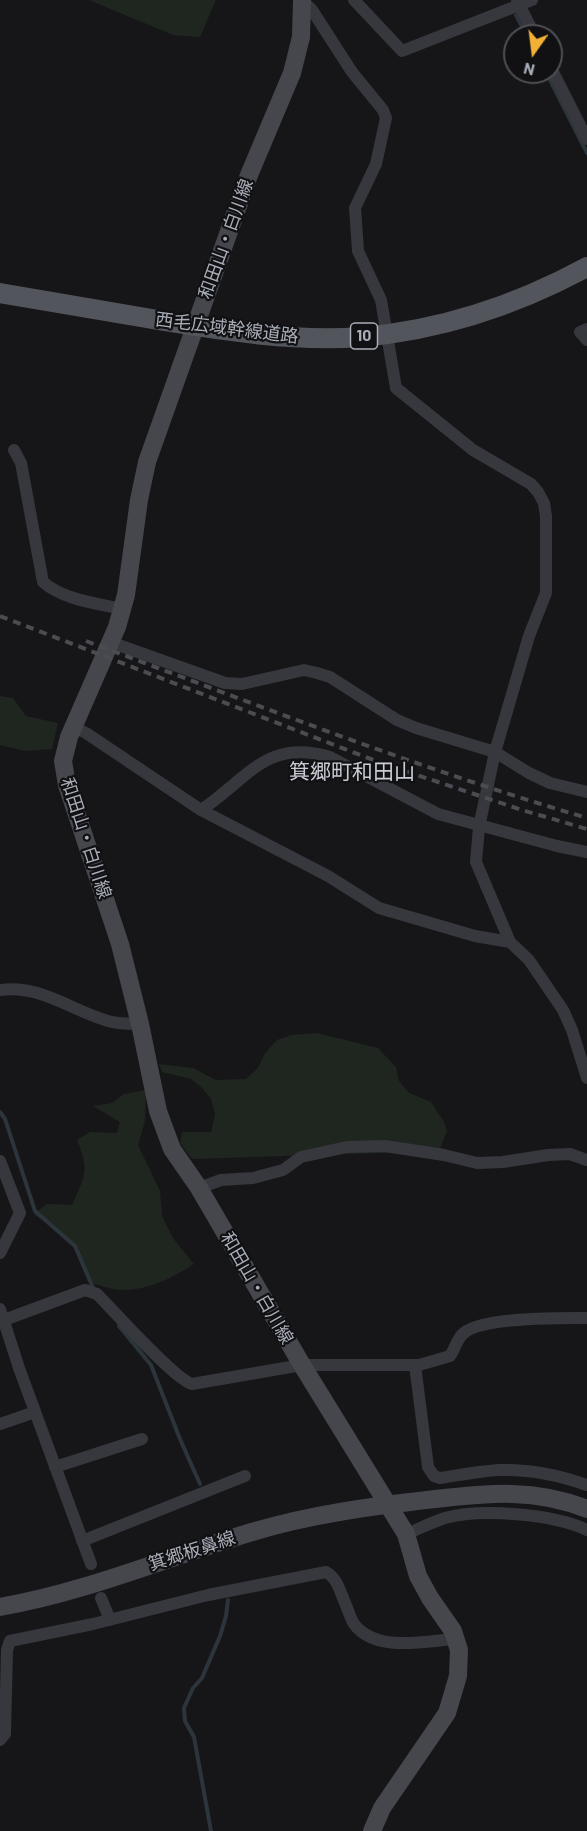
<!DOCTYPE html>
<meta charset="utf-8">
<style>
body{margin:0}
#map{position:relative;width:587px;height:1831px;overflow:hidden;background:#161618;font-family:Barlow,sans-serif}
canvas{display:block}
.north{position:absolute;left:503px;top:24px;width:60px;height:60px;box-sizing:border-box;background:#111113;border:2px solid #4d4f55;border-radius:50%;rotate:194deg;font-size:16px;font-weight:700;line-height:24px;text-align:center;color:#a8adb8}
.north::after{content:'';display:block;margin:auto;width:21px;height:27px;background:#f2b134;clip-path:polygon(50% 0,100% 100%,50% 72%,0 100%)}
</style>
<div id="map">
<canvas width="587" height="1831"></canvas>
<div class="north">N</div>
</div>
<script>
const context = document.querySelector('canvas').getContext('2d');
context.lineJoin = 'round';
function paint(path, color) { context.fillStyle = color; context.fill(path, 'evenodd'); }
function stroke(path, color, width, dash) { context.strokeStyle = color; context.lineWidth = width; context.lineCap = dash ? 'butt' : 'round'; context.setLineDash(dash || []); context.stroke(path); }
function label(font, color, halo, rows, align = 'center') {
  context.font = font + ' Barlow,"Noto Sans JP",sans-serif'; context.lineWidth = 4.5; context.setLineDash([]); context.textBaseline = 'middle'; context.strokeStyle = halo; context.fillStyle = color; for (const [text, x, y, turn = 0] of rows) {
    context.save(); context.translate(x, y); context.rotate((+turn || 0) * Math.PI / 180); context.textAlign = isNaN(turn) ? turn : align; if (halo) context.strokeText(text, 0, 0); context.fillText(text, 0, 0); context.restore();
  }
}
const green = new Path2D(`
 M89,0H216L200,37L173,35Z
 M0,696L13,698L26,716L58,723L52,749L25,751L0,745Z
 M317,1033L378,1048L396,1067L399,1081L409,1093L431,1102L444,1122L447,1131L439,1151L192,1159L180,1143L182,1132H211L215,1114L211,1099L201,1087L191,1079L162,1072L159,1064L193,1068L216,1080L246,1079L258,1068L265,1053L277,1040L292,1035Z
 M146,1090L145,1121L138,1145L160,1191L162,1216L173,1238L194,1264C172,1278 149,1290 122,1290C113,1290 103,1286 94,1284C86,1272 82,1259 74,1247C65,1233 47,1223 33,1214L47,1204L72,1205C85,1176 90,1171 77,1140L90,1132L117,1133L120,1122L93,1106L112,1103L124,1094Z`);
const stream = new Path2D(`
 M516,15L527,36
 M546,72L587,153
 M0,1112L5,1119L35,1211L75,1246L94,1290
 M119,1326L151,1365L180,1439L200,1484
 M211,1831L194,1737L185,1721L184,1708L193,1688L202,1678L220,1636L226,1616L228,1600`);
const street = new Path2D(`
 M302,0L312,10L352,72L383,110L386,118L376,164L355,208L358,251L381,300L396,388L473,450L531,484L538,492L544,503L546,516V593L529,636L495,752L479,827L476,862L510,942L529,960L563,1010L572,1030L587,1078
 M354,0L402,51L532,0
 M517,0L535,36
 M551,68L587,139
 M587,329L580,332L587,340
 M14,450L21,463L43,582C64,600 95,603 122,609
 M110,642L225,683L242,684L304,670L317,673L330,677L397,720L416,728L495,752L529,773L550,783L587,792
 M74,727L86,733L201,810L328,876L379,908L475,936L510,942
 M201,810C248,779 266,738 330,757L438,814L557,846L587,852
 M0,990C40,984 72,1011 108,1021C118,1024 130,1024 140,1024
 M0,1161L20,1213L0,1253
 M199,1188L221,1180L253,1178L283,1170L301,1157L347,1147L385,1146L444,1155L477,1163L503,1162L548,1155L570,1154L587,1160
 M0,1309L19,1368L91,1564
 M4,1320L85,1290L97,1294C114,1311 174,1379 192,1384L302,1365H419L450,1356C455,1349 457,1338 464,1333C482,1317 561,1318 587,1318
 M415,1365L428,1467L434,1476L440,1478C460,1475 480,1471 500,1470C530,1469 559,1475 587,1485
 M0,1424L35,1412
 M55,1467L142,1439
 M406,1534C419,1529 432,1522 445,1518C480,1508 554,1514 587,1530
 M82,1541L245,1476
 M101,1598L110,1620
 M0,1740L5,1734L7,1650L10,1641L93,1624L208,1595L326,1572C337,1578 340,1591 345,1603C348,1609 350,1618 354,1624C376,1653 424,1641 456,1639`);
const secondary = new Path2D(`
 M302,0L301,37L292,73L249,175L147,462L139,500L126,595L117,627L69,737L63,761L67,785L120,944L140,1024L158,1111L172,1149L199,1188L302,1365L406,1534L418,1576L430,1598L453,1631L459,1650L458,1676L447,1713L382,1808L372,1831
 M0,1607C86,1592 168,1557 252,1532C312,1514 374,1506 435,1499C490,1493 535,1488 587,1509`);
const primary = new Path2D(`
 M0,293C52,302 105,311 158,320C225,331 293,342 362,337C441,330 517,305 587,267`);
const rail = new Path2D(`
 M0,616L381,763L522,810L587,829
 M86,641C252,703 417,768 587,818`);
const shields = [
 [364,336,27]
];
const shieldNames = [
 ["10",364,336]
];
const streetNames = [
 ["和田山・白川線",226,239,-70],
 ["西毛広域幹線道路",227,328,7],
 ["和田山・白川線",86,838,72],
 ["和田山・白川線",257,1288,60],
 ["箕郷板鼻線",192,1551,-18]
];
const quarterNames = [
 ["箕郷町和田山",352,772]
];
paint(green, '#1e261f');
stroke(stream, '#2c353c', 4);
stroke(street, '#37383d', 12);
stroke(secondary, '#45474d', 18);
stroke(primary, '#53555c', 20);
stroke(rail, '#4a4c52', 4, [8, 6]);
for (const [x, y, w] of shields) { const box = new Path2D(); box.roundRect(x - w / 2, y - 13, w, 26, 4.5); context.fillStyle = '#111113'; context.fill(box); stroke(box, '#a8adb8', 1.5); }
label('bold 16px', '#a8adb8', null, shieldNames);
label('18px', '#a8adb8', '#111113', streetNames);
label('21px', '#c9ccd4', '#111113', quarterNames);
</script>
